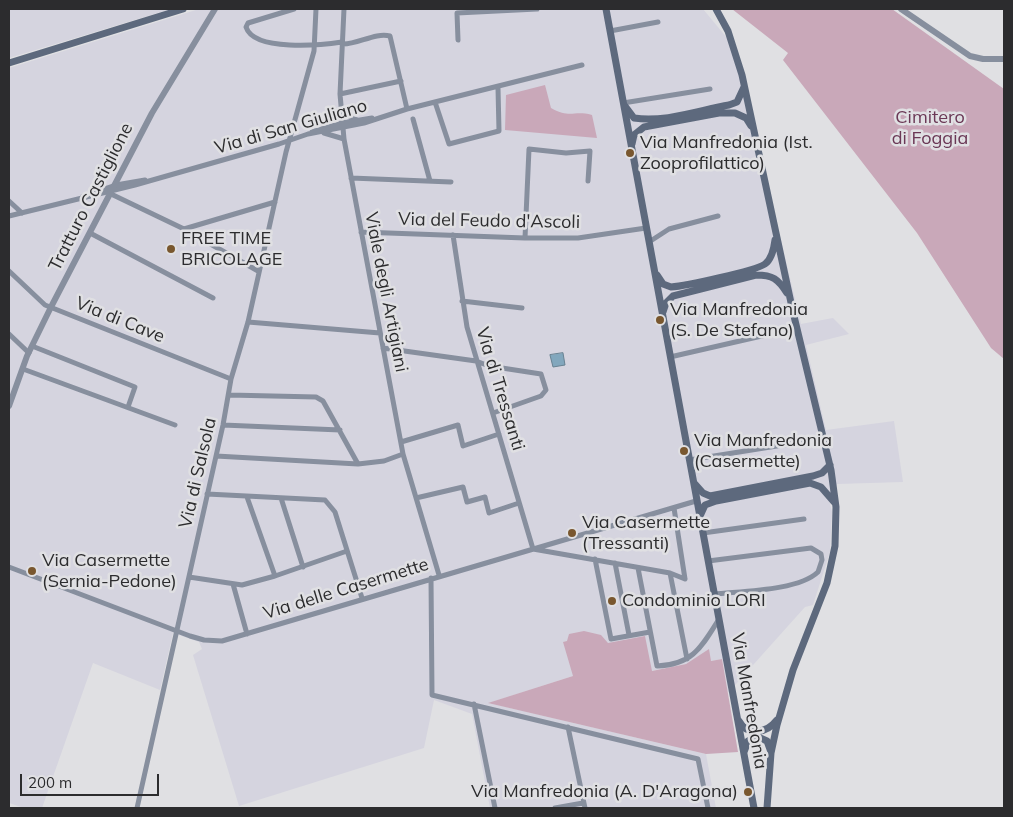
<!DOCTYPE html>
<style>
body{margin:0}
#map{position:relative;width:1013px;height:817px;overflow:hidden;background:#e0e0e3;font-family:Mulish,sans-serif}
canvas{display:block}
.frame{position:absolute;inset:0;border:10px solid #2c2c2e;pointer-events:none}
.scale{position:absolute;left:20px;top:774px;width:139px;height:22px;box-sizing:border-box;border:2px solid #2c2c2e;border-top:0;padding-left:6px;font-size:15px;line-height:18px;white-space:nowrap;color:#2c2c2e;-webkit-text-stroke:4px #e0e0e3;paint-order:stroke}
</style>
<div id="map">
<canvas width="1013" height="817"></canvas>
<div class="frame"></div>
<div class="scale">200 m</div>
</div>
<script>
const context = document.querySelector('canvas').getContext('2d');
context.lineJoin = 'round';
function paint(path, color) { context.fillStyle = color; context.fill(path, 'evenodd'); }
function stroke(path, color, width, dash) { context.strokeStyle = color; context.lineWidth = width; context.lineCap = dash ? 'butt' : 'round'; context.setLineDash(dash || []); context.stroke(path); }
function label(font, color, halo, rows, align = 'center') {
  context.font = font + ' Mulish,sans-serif'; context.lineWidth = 5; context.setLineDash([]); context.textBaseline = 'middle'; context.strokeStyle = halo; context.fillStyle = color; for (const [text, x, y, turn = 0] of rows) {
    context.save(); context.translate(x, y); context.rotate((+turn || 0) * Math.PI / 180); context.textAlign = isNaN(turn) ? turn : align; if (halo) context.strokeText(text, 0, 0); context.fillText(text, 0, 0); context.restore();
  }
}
const built = new Path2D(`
 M9,9H171L9,58Z
 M199,9H703L727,38L744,72L762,161L801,324L833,318L849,334L806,345L826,430L894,421L903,482L837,484L829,500L832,512L830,552L813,605L805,607L728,693L722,659L711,661L702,655L686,664L652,671L573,676L489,703L706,754L716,808H490L472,714L434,700L424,748L239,806L193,655L202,649L199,642L173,633L160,690L93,663L42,808H24L9,803V68Z`);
const green = new Path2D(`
 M732,9H892L1004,89V359L991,348L917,233L783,60L788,53Z
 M545,85L551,108C571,119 573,110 592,115L597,138L505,130L506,95Z
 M584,631L601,635L608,643L645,636L652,671L686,664L709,649L711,661L722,659L738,752L706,754L488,703L573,676L563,642L567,641L569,634Z`);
const water = new Path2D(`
 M563,353L565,365L553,367L550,355Z`);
const minor = new Path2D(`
 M294,9L248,23L246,27C254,52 322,45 342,42
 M344,9L340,94L344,139L403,454L439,575
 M610,31L658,22
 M458,40L457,13L537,9
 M342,44C357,45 375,32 390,36L407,109
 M340,94L401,81
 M435,102L449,144L499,131L498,88
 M623,103L710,89
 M341,113L357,120
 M413,119L430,181
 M312,132L342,123L372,118
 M324,133L344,139
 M351,178L451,182
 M111,194L184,229L258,271
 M83,196L116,185L145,180
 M9,201L22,213
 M9,216L135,185L279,144L308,134L364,123L407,109L582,65
 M184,229L275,202
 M361,232L525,238H578L646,228
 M90,233L213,298
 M453,235L467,327L533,549L670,573L685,579
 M525,238L529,149L566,153L590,151L588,181
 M649,242L669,229L718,216
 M9,271L45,305L231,379
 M462,301L522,308
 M248,322L380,333
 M9,334L29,353
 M32,346L135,387L128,407
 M383,348L476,361L489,366L541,374L546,390L541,396L493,413
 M670,357L766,335
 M23,369L175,425
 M229,395L316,397L323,401L358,464
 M223,425L340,430
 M401,442L458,425L463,446L499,434
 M216,456L358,464L384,461L403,454
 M689,460L808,441
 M207,494L325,500L335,512L362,598
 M247,497L275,576
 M281,498L303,567
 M416,498L463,487L467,502L485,497L489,513L519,503
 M674,508L685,579
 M703,533L804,519
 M595,559L611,639L650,632
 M708,561L811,548L821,554L822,560L818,572C798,591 741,591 714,594
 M615,563L629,635
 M9,567L190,636L204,640L222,641L696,501
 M638,568L657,666C693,665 702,646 719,619
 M670,573L687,659
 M189,577L242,585L275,576L347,551
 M431,578L432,695L698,759L708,808
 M233,584L247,634
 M474,704L495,808
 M568,727L585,808
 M137,808L223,425L231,379L248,322L286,152L314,51L316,9
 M555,808L583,803`);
const tertiary = new Path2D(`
 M901,9L970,56L983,59H1004
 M9,406L27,356L51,307L152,113L215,9`);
const secondary = new Path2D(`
 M606,9L754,808
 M716,9L728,31L742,75L793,312L831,470L836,507L835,546L827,583L793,670L777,725L771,753L767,808
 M9,63L183,9
 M625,106L634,118C664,123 700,110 729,105L737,102L744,87
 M632,144L634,135L644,127L719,113H735L746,118L751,126
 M657,275L663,284L671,287C685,286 755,271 765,264C772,259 774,248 775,240
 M663,312L666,303L673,296L756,275C773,275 778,279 787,293
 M695,484L703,493L710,496L813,476L822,473L830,465
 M700,516L705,505L716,501L810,483L821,487L834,502
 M739,721C748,737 767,733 777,720
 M744,752L748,741L758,737L767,741L771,752`);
const markers = [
 [630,153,5,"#79572f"],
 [171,249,5,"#79572f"],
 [660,320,5,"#79572f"],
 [684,451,5,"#79572f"],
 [572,533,5,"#79572f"],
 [32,571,5,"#79572f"],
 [612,601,5,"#79572f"],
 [748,792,5,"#79572f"]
];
const parkNames = [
 ["Cimitero",930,118],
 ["di Foggia",930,139]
];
const streetNames = [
 ["Via di San Giuliano",291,127,-16],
 ["Tratturo Castiglione",91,197,-63],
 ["Via del Feudo d'Ascoli",489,221,1],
 ["Viale degli Artigiani",386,292,79],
 ["Via di Cave",120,320,22],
 ["Via di Tressanti",500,389,73],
 ["Via di Salsola",198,473,-77],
 ["Via delle Casermette",346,589,-17],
 ["Via Manfredonia",749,701,80]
];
const poiNames = [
 ["Via Manfredonia (Ist.",640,143],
 ["Zooprofilattico)",640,164],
 ["FREE TIME",181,239],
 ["BRICOLAGE",181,260],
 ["Via Manfredonia",670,310],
 ["(S. De Stefano)",670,331],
 ["Via Manfredonia",694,441],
 ["(Casermette)",694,462],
 ["Via Casermette",582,523],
 ["(Tressanti)",582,544],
 ["Via Casermette",42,561],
 ["(Sernia-Pedone)",42,582],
 ["Condominio LORI",622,601],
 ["Via Manfredonia (A. D'Aragona)",738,792,"right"]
];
paint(built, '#d5d4df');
paint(green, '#c9a8b9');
paint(water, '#82a7bd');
stroke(water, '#688292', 1);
stroke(minor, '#878f9e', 5);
stroke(tertiary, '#878f9e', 6);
stroke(secondary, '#5d697d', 7);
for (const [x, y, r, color] of markers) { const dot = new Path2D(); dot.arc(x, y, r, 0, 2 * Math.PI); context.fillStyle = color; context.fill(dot); stroke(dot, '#e0e0e3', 2); }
label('18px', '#6b3856', '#e0e0e3', parkNames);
label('18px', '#2c2c2e', '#e0e0e3', streetNames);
label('18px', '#2c2c2e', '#e0e0e3', poiNames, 'left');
</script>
